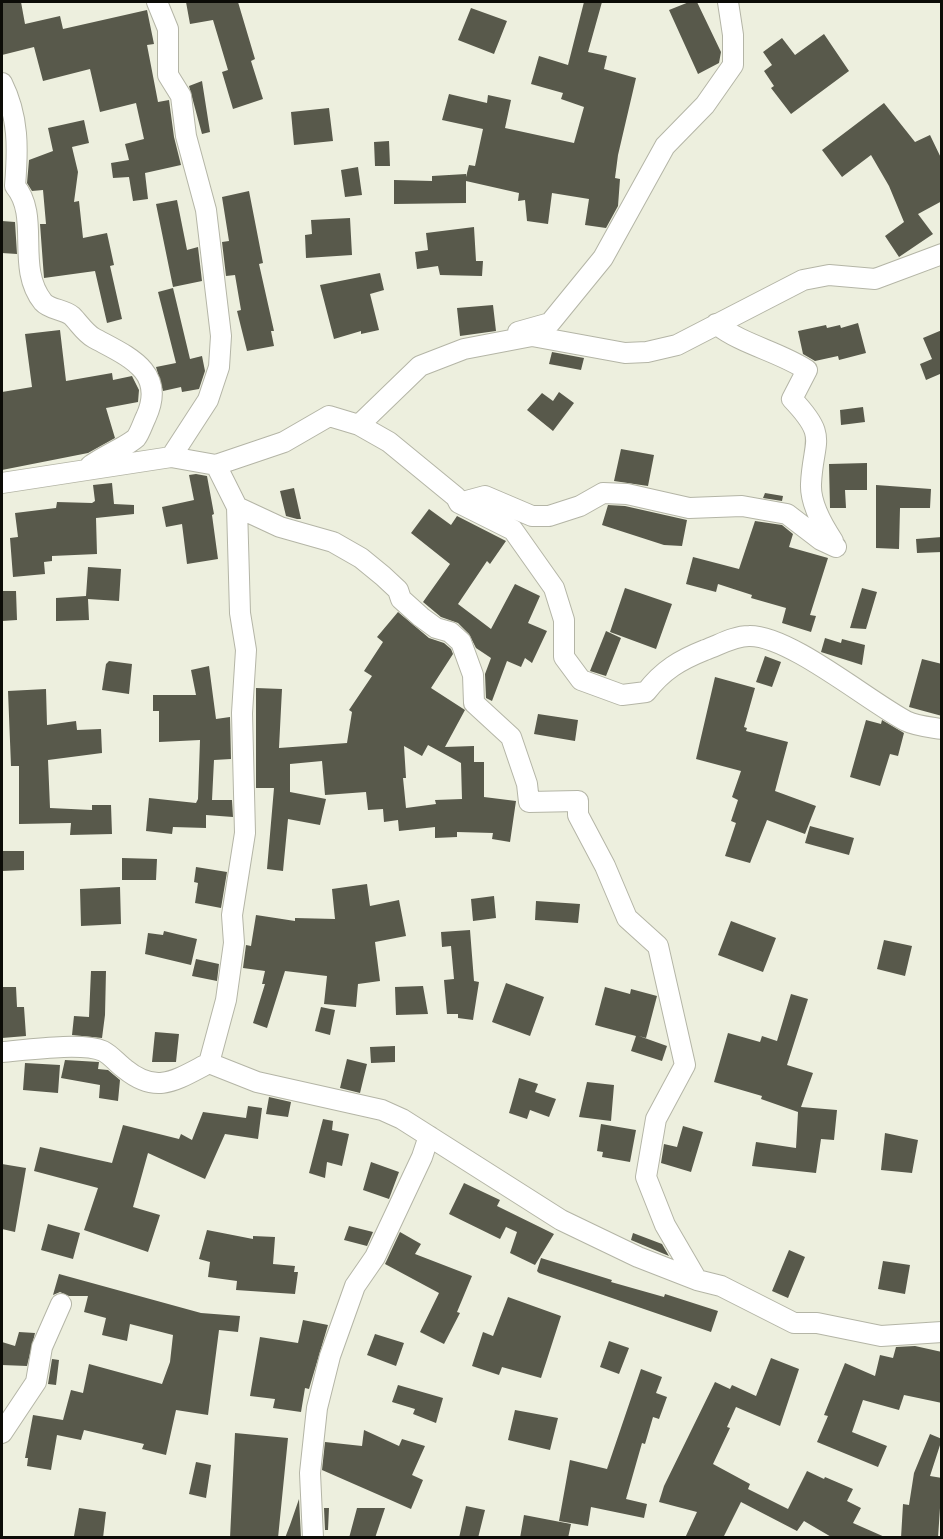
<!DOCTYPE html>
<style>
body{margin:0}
#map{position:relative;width:943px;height:1539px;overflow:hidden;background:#edefde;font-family:"Noto Sans",sans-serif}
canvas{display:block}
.frame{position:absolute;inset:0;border:3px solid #0c0c07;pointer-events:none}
</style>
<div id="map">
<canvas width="943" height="1539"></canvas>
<div class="frame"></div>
</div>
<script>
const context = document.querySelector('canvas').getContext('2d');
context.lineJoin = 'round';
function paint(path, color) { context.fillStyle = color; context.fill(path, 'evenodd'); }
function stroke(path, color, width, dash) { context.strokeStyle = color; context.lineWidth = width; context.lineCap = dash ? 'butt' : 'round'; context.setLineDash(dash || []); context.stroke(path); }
const building = new Path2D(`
 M2,2H21L25,24L60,16L63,29L147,10L154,44L147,45L158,102L169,100L174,137L181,165L145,173L148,199L133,201L129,177L113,178L111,163L129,160L125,144L144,139L136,103L100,112L90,69L43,81L34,47L2,55Z
 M186,2H238L255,59L251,61L263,99L233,109L222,72L228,70L213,20L190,24Z
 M584,2H602L588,52L607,56L604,69L636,78L618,155L615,178L620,179L618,206L606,228L585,225L589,199L552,193L548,224L527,221L525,200L518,201L519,193L466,181V203L394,204V180L432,181V176L466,174V177L469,165L475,166L483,129L442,120L449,94L487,103L488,95L511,100L505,128L574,143L584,107L561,99L563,93L531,84L539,56L568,65Z
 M689,2H697L721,52L719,63L698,74L669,10Z
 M471,8L507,21L494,54L458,40Z
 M824,34L849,71L791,114L771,88L774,86L764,71L772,65L763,52L782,38L795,55Z
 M202,81L210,132L202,134L189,86Z
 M884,103L915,142L930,135L942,160V201L918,214L933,234L899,257L885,236L904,222L889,186L871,155L842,177L822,150Z
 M329,108L333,141L294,145L291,112Z
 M84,120L89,143L72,147L78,172L74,202L79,201L83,238L107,233L114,265L110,266L122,319L107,323L95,271L44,278L40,224H46L43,190L32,191L27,183L29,160L53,151L48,128Z
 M389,141L390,166H375L374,142Z
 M358,167L362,195L345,197L341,170Z
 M249,191L263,263L259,264L274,331H271L274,346L247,351L237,311L241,310L235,275L226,276L222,242L229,241L222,197Z
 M177,200L187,250L198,247L202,281L173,287L156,204Z
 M350,218L352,255L306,258L305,235L312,234L311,220Z
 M2,221L15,222L17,254L2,253Z
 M474,227L476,261H483L482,276L440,275L438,266L417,269L415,252L428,250L426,233Z
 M380,273L384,290L370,294L379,330L361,334V331L334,339L320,285Z
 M173,288L190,359L202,356L205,371L199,389L182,392L181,387L163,391L156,367L176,363L158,292Z
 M493,305L496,331L460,336L457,308Z
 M858,323L866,353L839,360L838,356L815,361L803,354L798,331L826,325L827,328L840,325L841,328Z
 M60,330L66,381L112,373L113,380L132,376L139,390L138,402L106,408L115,438L88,453L2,470V392L32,387L25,334Z
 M942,330V379L940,374L926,380L920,364L932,359L923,338Z
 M552,352L584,358L581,370L549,364Z
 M559,392L574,403L553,431L527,410L542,393L553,401Z
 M863,407L865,422L841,425L840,410Z
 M621,449L654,455L648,486L614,481Z
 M867,463V490H845L846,508H830L829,464Z
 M196,474L207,476L214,514L212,515L218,559L187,564L182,524L166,527L162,507L194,500L189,475Z
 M112,483L114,504L134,505V514L96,518L97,554L52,556V561L44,562L45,574L13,577L10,538L18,537L15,513L56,508L57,502L92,503L95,501L93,485Z
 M876,485L931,489L930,508H900L899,549L876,548Z
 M294,488L301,519H297L286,516L280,491Z
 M765,493L783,496L782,501L763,498Z
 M608,505L625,506L687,520L682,546L664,545L602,525Z
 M429,509L451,525L457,516L506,541L490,564L487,561L458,604L491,629L515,584L540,596L528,623L547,631L532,663L525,658L521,667L507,661L492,701L486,698L485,674L491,658L476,648L469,634L458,623L441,617L423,602L450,564L411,533Z
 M755,521L782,525L793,534L789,547L828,558L810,615L816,616L811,632L782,623L786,608L751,598L752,595L718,584L716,592L686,584L693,557L739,569Z
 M942,537V552L917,553L916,539Z
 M88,567L121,569L119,601L88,599L89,620L56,621V598L86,596Z
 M625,588L672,604L656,649L610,632Z
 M862,588L877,592L866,629L850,628Z
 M2,591H16L17,620L2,621Z
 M398,612L429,638L444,643L451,649L453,654L431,688L465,710L445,747L474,746V762H484V797L516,801L510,842L492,839L493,833L457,832V837L435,838V827L399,831L398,820L384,822L383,809L368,810L366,792L325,795L322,761L290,764V792L326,799L320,825L288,819L283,871L267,869L274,788H256V688L282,689L279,748L347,743L352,712L349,710L372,676L364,671L383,642L377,637ZM428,745L461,763L462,799L435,800L436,804L406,808L403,778H406L404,746L422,756Z
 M606,631L621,638L606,676L590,671Z
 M825,638L841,643L842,639L865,645L862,665L821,652Z
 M765,656L781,662L772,687L756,682Z
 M922,659L942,664V716L909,707Z
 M109,661L132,664L129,694L102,690L106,664Z
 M209,666L216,719L230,717L231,759L214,760L212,800H232L233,817L206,815V828L173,827L172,834L146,831L149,798L196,803L198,799L200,740L159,742V711H153V695H196L191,670Z
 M715,677L755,688L744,727L747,728L746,731L788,742L775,791L816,806L805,834L767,820L750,863L725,856L736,823L731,821L738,800L732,797L741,771L696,759Z
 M46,689L47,725L76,721L77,730L101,729L102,753L48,760L50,808L92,810V805H111L112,834L70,835L71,823L19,824V766H11L8,691Z
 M538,714L578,720L575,741L534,734Z
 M866,720L881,724L882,720L904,733L898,756L890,754L880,786L850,777Z
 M810,826L854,838L849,855L805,843Z
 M2,851H24V870L2,871Z
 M122,858L157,859L156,880H122Z
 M196,867L227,872L221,908L195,903L198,883L194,882Z
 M367,884L370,906L399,900L406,936L375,942L380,981L358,984L356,1007L324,1004L327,976L285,971L267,1028L253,1023L265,984H262L265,971L243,968L246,945L251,946L256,915L295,921V918L335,919L332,889Z
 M120,887L121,924L81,926L80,889Z
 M494,896L496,918L473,921L471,899Z
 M536,901L580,904L578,923L535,920Z
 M731,921L776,938L763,972L718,955Z
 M470,930L474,981L479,982L473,1020L458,1018V1014H447L444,980L454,979L451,946L442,947L441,932Z
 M164,931L197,939L191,965L145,954L148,933L163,935Z
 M884,940L912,946L905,976L877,969Z
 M196,959L219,964L217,981L192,976Z
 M91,971H106L105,1015L102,1038L72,1035L74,1016L89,1017Z
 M506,983L544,997L530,1036L492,1022Z
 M423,986L428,1014L396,1015L395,987Z
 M2,987H16L17,1007H24L26,1036L2,1038Z
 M605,987L630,994L631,989L657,996L646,1038L639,1036L667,1046L662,1061L631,1051L636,1036L595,1025Z
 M791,994L808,999L787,1065L813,1073L801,1107L837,1110L834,1140L821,1139L816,1173L752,1166L756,1142L796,1148L798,1112L761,1099L762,1096L714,1082L728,1033L760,1042L762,1036L777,1041Z
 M321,1007L335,1010L330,1035L315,1031Z
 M155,1032L179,1034L176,1062H152Z
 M395,1046V1062L371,1063L370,1047Z
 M347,1059L367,1064L360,1093L340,1088Z
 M65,1060L99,1062L98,1069L108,1070L120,1080L118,1101L99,1098L100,1085L61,1078Z
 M25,1063L60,1065L58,1093L23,1090Z
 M519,1078L538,1084L535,1092L556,1099L549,1117L530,1110L527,1119L509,1113Z
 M587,1082L614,1085L611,1121L579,1117Z
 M269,1097L291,1102L288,1117L266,1114Z
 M248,1106L262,1108L258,1139L225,1134L205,1179L148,1153L133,1207L160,1215L148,1252L84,1230L98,1188L34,1171L40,1147L112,1163L123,1125L179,1139L181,1134L192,1140L203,1112L246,1118Z
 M323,1119L333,1121L332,1130L349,1134L342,1166L327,1162L325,1178L309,1173Z
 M601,1124L636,1130L630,1162L602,1157L603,1152L597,1151Z
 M683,1126L703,1132L691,1172L661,1163L664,1144L677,1147Z
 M885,1133L918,1140L912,1173L881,1170Z
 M371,1162L399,1172L389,1199L363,1190Z
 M2,1164L26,1168L15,1232L2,1229Z
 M464,1183L500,1200L497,1206L554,1234L535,1265L510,1253L517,1232L506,1227L500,1239L449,1214Z
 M48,1224L80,1233L73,1259L41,1250Z
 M349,1226L373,1232L367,1246L344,1240Z
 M207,1230L253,1239V1236L275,1237L273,1264L295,1266L294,1272H298L295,1294L236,1290L237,1281L208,1277L210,1262L199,1259Z
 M400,1232L421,1244L415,1254L472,1276L457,1312L460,1313L444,1344L420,1332L439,1293L385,1264Z
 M633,1233L662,1244L669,1256L631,1240Z
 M789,1250L805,1257L788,1298L772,1291Z
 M541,1258L612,1280L611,1282L664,1297L665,1294L718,1311L711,1332L539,1273L537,1271Z
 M883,1261L910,1265L905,1294L878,1289Z
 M59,1274L201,1313L240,1316L238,1332L219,1330L208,1415L176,1410L166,1455L142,1449L144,1444L84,1430L81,1440L57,1435L51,1470L27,1466L28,1458H25L33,1415L63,1420L71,1390L83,1393L89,1364L162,1384L170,1362L173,1335L130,1324L127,1341L102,1335L106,1318L84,1312L88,1296H69L60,1292L53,1295Z
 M508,1297L561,1316L541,1378L502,1367L499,1375L472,1366L483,1332L493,1336Z
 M303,1320L328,1325L309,1389L305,1388L301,1412L273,1408L275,1399L250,1396L260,1337L298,1343Z
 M19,1332L35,1333L27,1366L2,1365V1342L15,1346Z
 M375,1334L404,1343L396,1366L367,1355Z
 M609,1341L629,1348L619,1374L600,1367Z
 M915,1346L942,1352V1403L904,1395L899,1410L863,1400L852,1432L887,1446L878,1467L817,1442L828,1416L824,1415L845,1363L875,1376L880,1355L893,1358L896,1347Z
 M771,1358L799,1369L780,1426L736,1407L727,1427L730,1428L713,1464L750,1484L748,1489L788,1509L807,1471L824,1479L825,1477L853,1489L847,1501L861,1508L853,1523L887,1538H833L804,1521L797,1531L741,1502L723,1538H685L697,1512L659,1502L664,1486L715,1382L730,1389L732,1385L756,1396Z
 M52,1359L59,1360L56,1385L48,1384Z
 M641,1369L662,1377L656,1393L667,1397L659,1419L653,1417L645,1444L642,1443L626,1499L647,1504L644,1518L591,1507L588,1526L559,1521L570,1460L607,1469Z
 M398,1385L443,1398L436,1423L413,1414L415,1409L392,1402Z
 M515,1410L558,1418L550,1450L508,1440Z
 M364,1430L399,1446L402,1439L425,1446L412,1475L423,1480L411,1509L322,1470L325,1442L362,1446Z
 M235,1433L288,1438L278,1538H230Z
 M930,1434L942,1439L930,1476L942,1478L938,1538H901L903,1504L909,1505L914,1473Z
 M196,1462L211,1465L206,1498L189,1494Z
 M299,1499L301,1538H285L290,1525Z
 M466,1506L485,1510L478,1538H459Z
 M79,1508L106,1512L103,1538L74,1536Z
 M324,1508H329L328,1530H325Z
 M357,1508H385L375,1538H349Z
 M524,1515L571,1524L568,1538H520Z`);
const minor = new Path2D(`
 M157,2L168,29V75L181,96L186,136L206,210L221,336L219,367L208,400L171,457
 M2,83C19,117 18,149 15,186C41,217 15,267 43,302C50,310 64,309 72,316C79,323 85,333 94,338C127,356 167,371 146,417C143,423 140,433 136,438C129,445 100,458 90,466
 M716,324C743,345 778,351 807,370L792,399C829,438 813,439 811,484C810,504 823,526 833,541
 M518,332L550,323L603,258L665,146L705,105L733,65V35L728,2
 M359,425L389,442L456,497L459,503L513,530L554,588L564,620V657L581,680L622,695L646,692C663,670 680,660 705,650C719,645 734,636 749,636C789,635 868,701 906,721C916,726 930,727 942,729
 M2,483L171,457L216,465L284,442L329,416L359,425L420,366L464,349L532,336L625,353L647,352L677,345L803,280L829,275L875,279L942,254
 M459,503L485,496L532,516H549L580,506L603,493L627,494L689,508L742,506L787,514L821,540L836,547
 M237,507L280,527L333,542L361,558L383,576L398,590L401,599L421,617L436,628L450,632L461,642L473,675L474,703L511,737L527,784L529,802L578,801V815L605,866L627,918L658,946L685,1065L656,1119L646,1177L665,1225L697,1280
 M2,1052C26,1050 82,1042 103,1051C111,1055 118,1064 125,1069C157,1095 176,1080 209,1063L226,1000L234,943L232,915L245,833L242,713L246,650L240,613L237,507L216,465
 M209,1063L257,1082L382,1110L402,1119L561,1220L638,1257L697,1280L721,1286L794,1323H817L881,1336L942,1332
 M2,1433L36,1382L42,1347L61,1304
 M313,1538L310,1473L317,1408L330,1356L355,1286L375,1257L422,1157L429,1136`);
paint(building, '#58594b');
stroke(minor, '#b4b5a6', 22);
stroke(minor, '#fff', 20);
</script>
